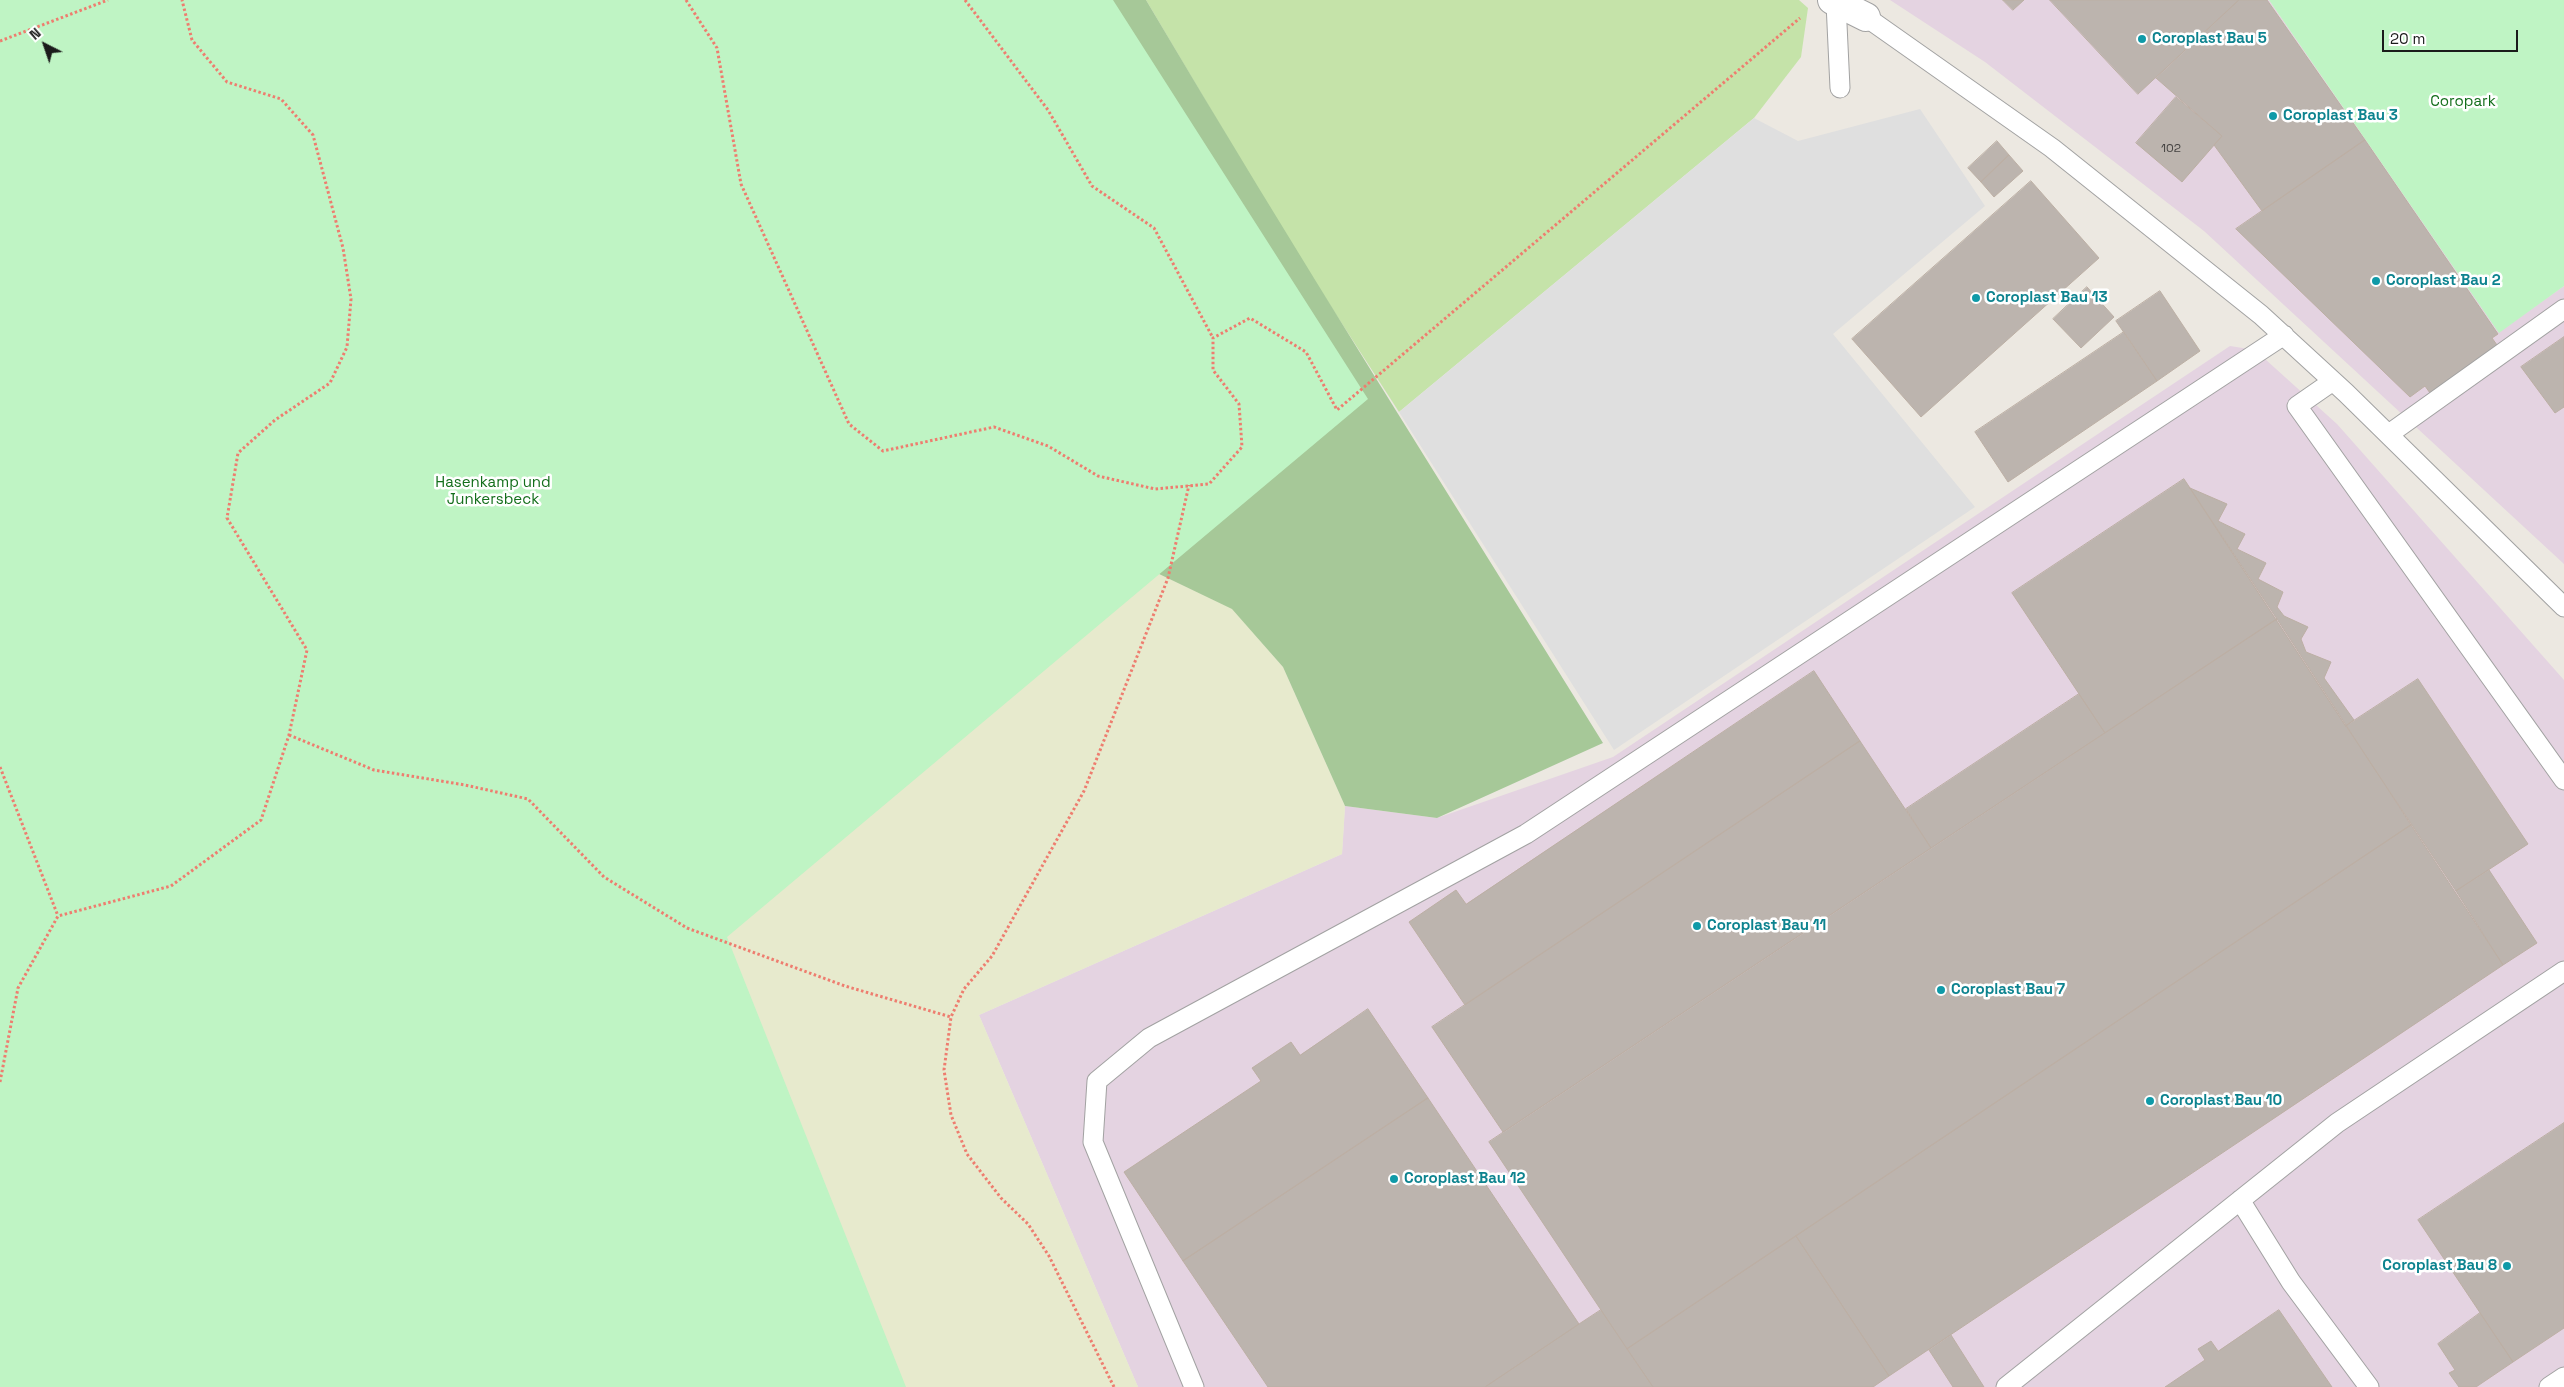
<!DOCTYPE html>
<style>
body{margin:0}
#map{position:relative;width:2564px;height:1387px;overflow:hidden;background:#ece8e1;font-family:"Space Grotesk",sans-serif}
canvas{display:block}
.north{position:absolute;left:20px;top:20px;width:50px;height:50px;-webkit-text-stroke:4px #fff;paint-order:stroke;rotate:319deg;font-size:14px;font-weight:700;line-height:20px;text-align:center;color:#1b1b1b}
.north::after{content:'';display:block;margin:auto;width:18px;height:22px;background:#1b1b1b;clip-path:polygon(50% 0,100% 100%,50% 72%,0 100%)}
.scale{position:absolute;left:2382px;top:30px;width:136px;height:22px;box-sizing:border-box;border:2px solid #1b1b1b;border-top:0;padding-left:6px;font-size:15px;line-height:18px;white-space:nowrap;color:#1b1b1b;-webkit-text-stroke:4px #fff;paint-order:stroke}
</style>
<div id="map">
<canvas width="2564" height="1387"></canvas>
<div class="north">N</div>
<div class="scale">20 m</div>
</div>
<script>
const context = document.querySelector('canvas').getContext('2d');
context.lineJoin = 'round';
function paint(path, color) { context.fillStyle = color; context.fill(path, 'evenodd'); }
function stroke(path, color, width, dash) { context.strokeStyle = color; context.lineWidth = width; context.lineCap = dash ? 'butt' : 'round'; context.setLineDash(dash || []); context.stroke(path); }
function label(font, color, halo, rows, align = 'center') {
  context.font = font + ' "Space Grotesk",sans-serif'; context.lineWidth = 5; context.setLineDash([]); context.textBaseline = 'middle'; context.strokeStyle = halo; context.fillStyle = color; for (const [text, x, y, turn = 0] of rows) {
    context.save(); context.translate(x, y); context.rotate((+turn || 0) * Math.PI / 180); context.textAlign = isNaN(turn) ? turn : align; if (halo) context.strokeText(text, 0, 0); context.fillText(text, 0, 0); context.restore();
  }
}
const industrial = new Path2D(`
 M1890,0H2269L2499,332L2564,286V564L2204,231L1985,62Z
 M2230,346L2255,350L2337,424L2564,680V1387H1138L979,1015L1342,854L1345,806L1437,818L1613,757Z`);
const farmland = new Path2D(`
 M1132,561L1233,609L1283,667L1345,806L1342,854L979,1015L1138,1387H462L414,967Z`);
const grass = new Path2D(`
 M1146,0H1799L1808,8L1801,57L1754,118L1399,412L1288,240Z`);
const forest = new Path2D(`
 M504,0H1146C1294,251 1450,496 1603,743L1437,818L1345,806L1283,667L1232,609L1132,561Z`);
const park = new Path2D(`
 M0,0H1113L1368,399L727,937L906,1387H0Z
 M2269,0H2564V286L2499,333Z`);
const parking = new Path2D(`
 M1920,109L1985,206L1833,334L1975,507L1614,750L1399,412L1754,118L1798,141Z`);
const building = new Path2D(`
 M2003,0H2024L2013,10Z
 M2050,0H2239L2138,94Z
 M2239,0H2267L2365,140L2262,211L2214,145L2222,136L2156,78Z
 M2176,97L2222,136L2182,182L2136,143Z
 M2365,140L2498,334L2492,338L2497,345L2430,393L2425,386L2410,397L2236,229Z
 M1997,141L2009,155L1981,182L1968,168Z
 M2009,155L2023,171L1994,197L1981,182Z
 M2031,181L2099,258L1921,417L1852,339Z
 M2087,287L2114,317L2081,348L2053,319Z
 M2160,291L2200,351L2157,381L2116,321Z
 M2124,332L2157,381L2008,482L1975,432Z
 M2564,337V407L2555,413L2521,367Z
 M2184,479L2277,619L2105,733L2012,593Z
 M2190,488L2227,504L2218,521L2245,534L2237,549L2266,563L2258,579L2283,592L2277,607L2284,616L2308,627L2301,639L2306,652L2331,662L2324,678L2354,720L2346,726Z
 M2277,619L2411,825L1627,1349L1489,1142Z
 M1814,671L1860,741L1465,1005L1409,922L1456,890L1466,904Z
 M2418,679L2528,844L2456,891L2346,726Z
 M2079,694L2105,733L1931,848L1906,809Z
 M1860,741L1931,848L1503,1132L1432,1027Z
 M2411,825L2503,965L1889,1376L1796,1236Z
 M2489,870L2537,943L2503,965L2456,891Z
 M1368,1009L1428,1098L1183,1261L1124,1172L1261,1081L1252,1068L1291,1042L1300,1055Z
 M1428,1098L1579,1324L1485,1387H1268L1183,1261Z
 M2564,1123V1328L2513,1362L2418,1220Z
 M1796,1236L1889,1376L1873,1387H1653L1627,1349Z
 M1601,1310L1653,1387H1485L1579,1324Z
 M2279,1310L2332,1387H2165L2205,1360L2198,1349L2211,1341L2218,1351Z
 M2480,1313L2513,1362L2476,1387H2459L2449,1373L2455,1370L2438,1344Z
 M1951,1335L1984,1387H1953L1929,1350Z`);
const path = new Path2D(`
 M686,0L717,48L741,184L849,424L883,451L994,427L1048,446L1098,476L1155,489L1209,484L1242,447L1239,404L1213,370V338L1250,318L1306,352L1337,410L1800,18
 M965,0L1048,110L1092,186L1154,228L1213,338
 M0,41L108,0
 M289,735L374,770L465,785L528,799L604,877L687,928L845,986L951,1017
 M0,767L58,916
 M0,1082L18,988L58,916L171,886L261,820L289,735L307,650L227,518L238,453L275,420L330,383L347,347L351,299L343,248L313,135L281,99L227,82L192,40L182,0
 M1114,1387L1049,1256L1028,1224L1001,1198L967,1154L951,1115L944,1070L951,1017L964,989L992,956L1084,791L1168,578L1189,485`);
const lane = new Path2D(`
 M1836,3L1840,88
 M1866,17L2052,148L2261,315L2346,393L2564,607
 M2333,381L2297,406L2564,780
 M2389,434L2564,309
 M2240,1200L2291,1282L2369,1387
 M1194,1387L1093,1142L1097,1081L1149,1038L1526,834L2284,335
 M2006,1387L2337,1123L2564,971
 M2549,1387L2564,1377`);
const street = new Path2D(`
 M1832,0L1866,17`);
const markers = [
 [2142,39,5,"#0f9aa8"],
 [2273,116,5,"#0f9aa8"],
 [2376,281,5,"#0f9aa8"],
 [1976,298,5,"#0f9aa8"],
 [1697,926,5,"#0f9aa8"],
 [1941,990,5,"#0f9aa8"],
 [2150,1101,5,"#0f9aa8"],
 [1394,1179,5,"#0f9aa8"],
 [2507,1266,5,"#0f9aa8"]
];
const numberNames = [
 ["102",2171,149]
];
const cultureNames = [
 ["Coroplast Bau 5",2152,39],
 ["Coroplast Bau 3",2283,116],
 ["Coroplast Bau 2",2386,281],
 ["Coroplast Bau 13",1986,298],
 ["Coroplast Bau 11",1707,926],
 ["Coroplast Bau 7",1951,990],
 ["Coroplast Bau 10",2160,1101],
 ["Coroplast Bau 12",1404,1179],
 ["Coroplast Bau 8",2497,1266,"right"]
];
const parkNames = [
 ["Coropark",2463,102],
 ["Hasenkamp und",493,483],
 ["Junkersbeck",493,500]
];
paint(industrial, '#e4d3e1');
paint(farmland, '#e7eacd');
paint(grass, '#c5e3a9');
paint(forest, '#a6c898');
paint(park, '#bff4c4');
paint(parking, '#dfdfdf');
paint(building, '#bcb4ae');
stroke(building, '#bcafa4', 1);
stroke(lane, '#a2a2a2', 21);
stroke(street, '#a2a2a2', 30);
stroke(path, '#ee7d6f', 3, [2.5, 2.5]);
stroke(lane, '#fff', 19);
stroke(street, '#fff', 28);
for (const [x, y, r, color] of markers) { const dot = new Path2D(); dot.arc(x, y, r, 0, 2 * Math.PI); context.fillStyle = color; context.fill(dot); stroke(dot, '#fff', 2); }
label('12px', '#434140', null, numberNames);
label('bold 15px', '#0d838f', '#fff', cultureNames, 'left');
label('15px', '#136e1b', '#fff', parkNames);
</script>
